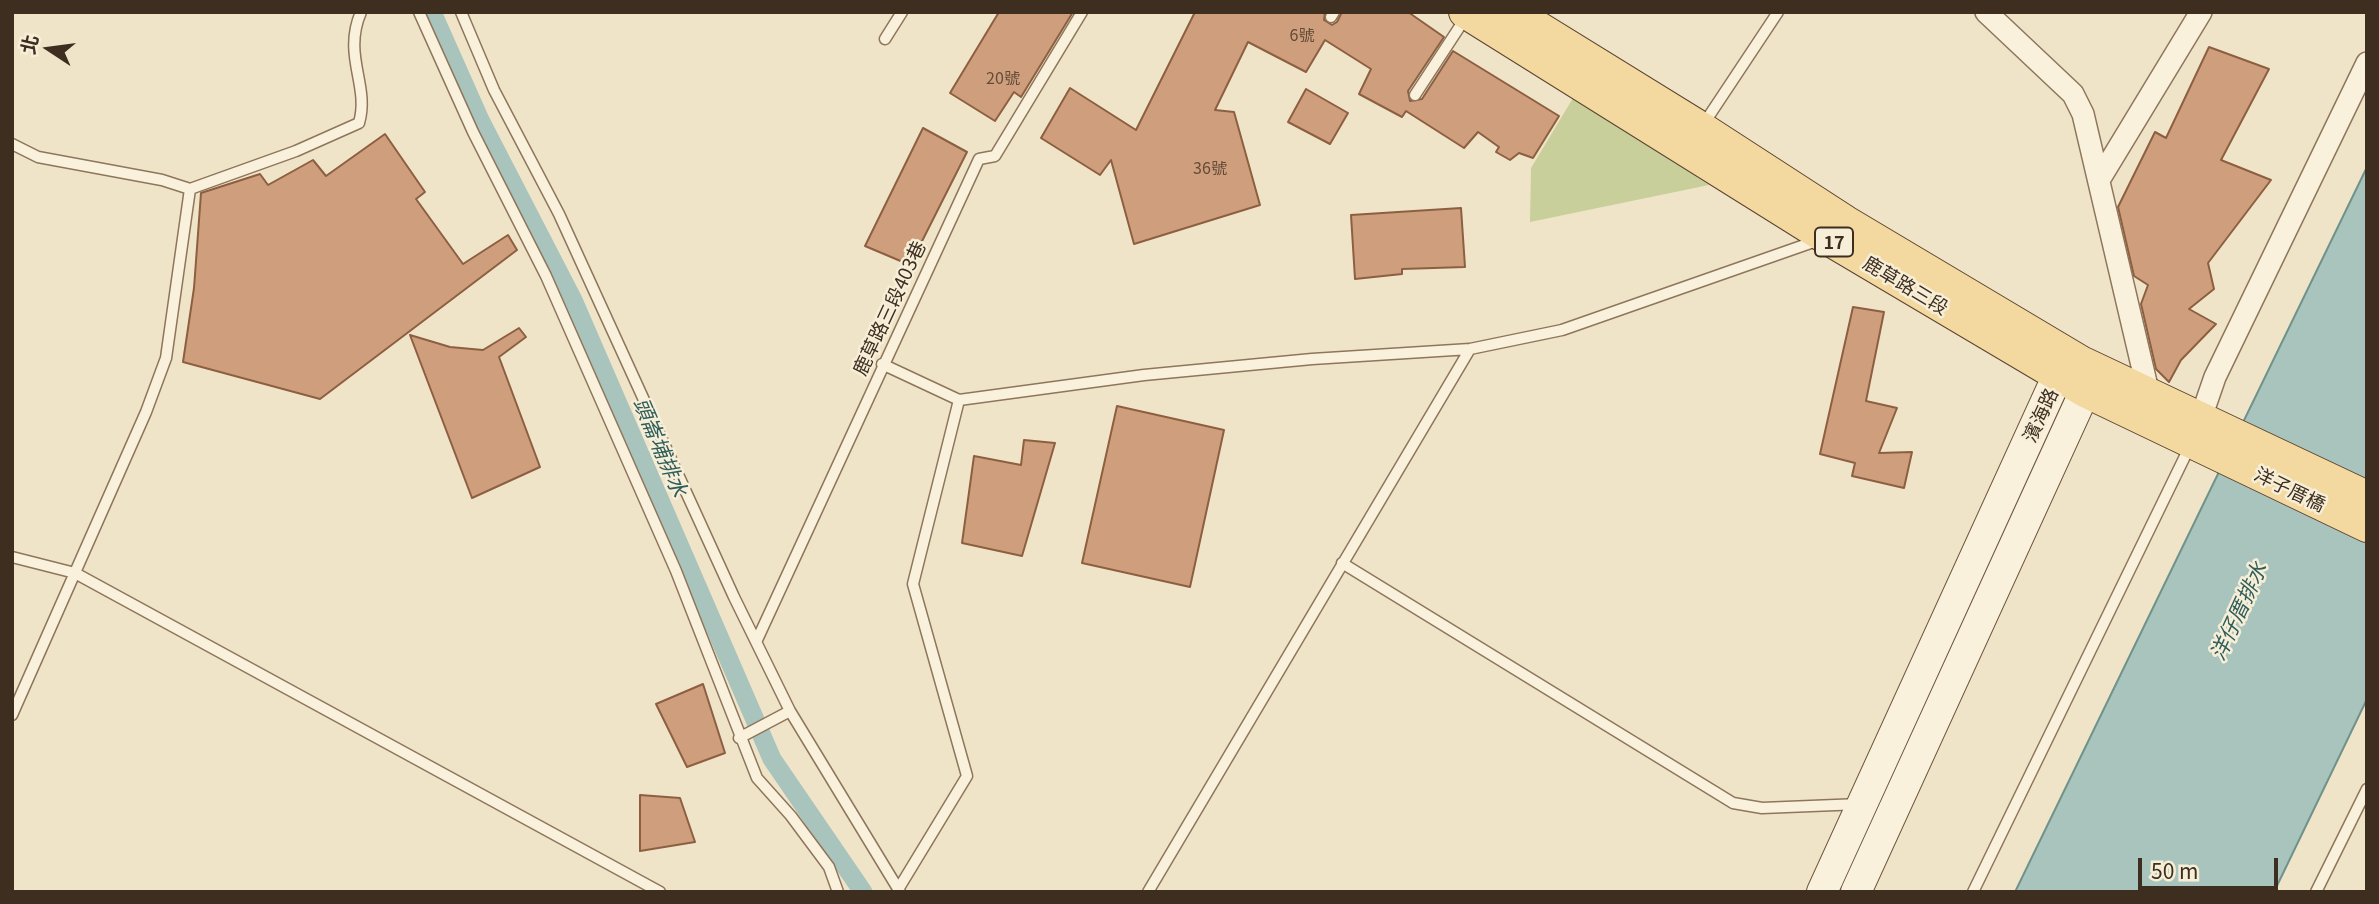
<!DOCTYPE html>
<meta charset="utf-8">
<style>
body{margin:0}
#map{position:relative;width:2379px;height:904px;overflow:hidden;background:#f0e4c8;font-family:Georgia,"Noto Sans TC",serif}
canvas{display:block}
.frame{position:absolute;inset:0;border:14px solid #3d2e20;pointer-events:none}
.north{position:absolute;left:14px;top:14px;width:70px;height:70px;-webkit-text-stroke:5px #f7eed8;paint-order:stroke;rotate:283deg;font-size:19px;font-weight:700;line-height:28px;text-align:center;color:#3d2e20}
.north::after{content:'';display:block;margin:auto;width:24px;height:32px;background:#3d2e20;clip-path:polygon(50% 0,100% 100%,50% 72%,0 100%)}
.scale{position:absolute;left:2138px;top:858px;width:140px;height:32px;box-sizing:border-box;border:4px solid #3d2e20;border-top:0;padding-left:9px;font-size:21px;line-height:24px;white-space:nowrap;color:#3d2e20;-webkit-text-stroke:5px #f7eed8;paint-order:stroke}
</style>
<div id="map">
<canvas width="2379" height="904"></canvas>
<div class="frame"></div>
<div class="north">北</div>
<div class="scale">50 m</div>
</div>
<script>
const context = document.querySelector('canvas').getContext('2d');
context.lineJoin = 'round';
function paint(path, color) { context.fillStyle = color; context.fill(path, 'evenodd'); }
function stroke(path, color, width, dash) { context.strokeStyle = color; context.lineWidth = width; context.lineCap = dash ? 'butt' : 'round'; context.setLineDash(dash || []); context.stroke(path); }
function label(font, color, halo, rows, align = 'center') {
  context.font = font + ' Georgia,"Noto Sans TC",serif'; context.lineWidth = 5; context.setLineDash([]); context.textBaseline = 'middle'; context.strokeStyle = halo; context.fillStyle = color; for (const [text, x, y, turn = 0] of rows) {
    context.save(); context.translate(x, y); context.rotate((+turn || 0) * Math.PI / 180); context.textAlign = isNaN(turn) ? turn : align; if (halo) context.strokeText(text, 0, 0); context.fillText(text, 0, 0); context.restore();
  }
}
const green = new Path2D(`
 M1573,98L1709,185L1530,222L1531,168Z`);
const water = new Path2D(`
 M2367,167V699L2274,892H2015Z`);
const canal = new Path2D(`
 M432,12L480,120L573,300L772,759L863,892`);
const building = new Path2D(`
 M999,12H1073L1021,97L1014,92L995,121L950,93Z
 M1195,12H1325L1324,20L1332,25L1337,22L1342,12H1408L1444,37L1408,91L1410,101L1422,99L1453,51L1559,116L1533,158L1519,153L1510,160L1496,152L1499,147L1478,132L1464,148L1406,111L1402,117L1359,94L1371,69L1325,40L1306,72L1248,42L1215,110L1234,112L1260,205L1134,244L1111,160L1100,175L1041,138L1070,88L1136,130Z
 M2209,47L2269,69L2221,160L2271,180L2208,263L2214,289L2189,309L2216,324L2181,360L2169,382L2156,369L2141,304L2148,285L2134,276L2118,207L2155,132L2166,138Z
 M1306,89L1348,113L1330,144L1288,122Z
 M923,128L967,152L910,265L865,246Z
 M385,134L425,192L416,199L463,264L508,235L517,250L320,399L183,362L194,288L201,193L260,174L268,185L313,160L326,176Z
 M1461,208L1465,267L1402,269V274L1355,279L1351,215Z
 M1853,307L1884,312L1866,401L1897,408L1879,453L1912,452L1904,488L1852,476L1855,463L1820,454Z
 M519,328L526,337L499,357L540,467L472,498L410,335L450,347L483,350Z
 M1117,406L1224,430L1190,587L1082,563Z
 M1024,440L1055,443L1022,556L962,543L974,456L1021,465Z
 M703,684L725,753L687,767L656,704Z
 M640,795L680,798L695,842L640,851Z`);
const lane = new Path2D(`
 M419,12L473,132L546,276L676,571L757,778L791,816L829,867L838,892
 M461,12L494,90L559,214L734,597L790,711L900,892
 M1331,17L1334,12
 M885,39L902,12
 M1415,95L1466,17
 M1703,125L1778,12
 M12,144L38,157L162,180L190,189L296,151L359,123C370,85 342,56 361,12
 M882,364L959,400L1144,375L1312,359L1470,349L1562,330L1819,240
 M12,557L75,573L660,892
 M1342,563L1733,803L1762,808L1860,804
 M757,640L979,159L995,156L1082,12
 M12,715L146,412L166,358L190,189
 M739,738L790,711
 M899,888L967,776L913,584L959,400
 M1148,892L1470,349
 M1973,892L2190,446
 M2316,892L2367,789`);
const street = new Path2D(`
 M1986,12L2073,94L2083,114L2148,391
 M2099,180L2201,12
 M2197,429L2215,377L2367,63`);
const secondary = new Path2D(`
 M1822,892L2058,375L2081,362L2085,391L1856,892`);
const primary = new Path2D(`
 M1465,12L1825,237L2085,391L2367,526
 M1513,12L1701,128L1846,222L2081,362L2367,497`);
const numberNames = [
 ["6號",1302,35],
 ["20號",1003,78],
 ["36號",1210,168]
];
const shields = [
 [1834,242,38]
];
const shieldNames = [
 ["17",1834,242]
];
const streetNames = [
 ["鹿草路三段",1906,285,31],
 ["鹿草路三段403巷",889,308,-65],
 ["濱海路",2040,415,-65],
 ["洋子厝橋",2290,489,26]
];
const waterNames = [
 ["頭崙埔排水",661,447,67],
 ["洋仔厝排水",2238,611,-65]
];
paint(green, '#c9cf9b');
paint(water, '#a9c4bc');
stroke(water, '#6f938a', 2);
stroke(canal, '#a9c4bc', 19);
paint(building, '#cf9f7d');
stroke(building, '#8d5f41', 2);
stroke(lane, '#8d765c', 13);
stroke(street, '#8d765c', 24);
stroke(secondary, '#6f573f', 32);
stroke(primary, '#5b4430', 34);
stroke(lane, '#faf1dc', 10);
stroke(street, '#faf1dc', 21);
stroke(secondary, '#faf1dc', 30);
stroke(primary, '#f3d9a0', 32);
label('16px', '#624a37', null, numberNames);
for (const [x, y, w] of shields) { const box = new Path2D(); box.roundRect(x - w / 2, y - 14.5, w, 29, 5); context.fillStyle = '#f7eed8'; context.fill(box); stroke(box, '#3d2e20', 2); }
label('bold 18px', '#3d2e20', null, shieldNames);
label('19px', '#3d2e20', '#f7eed8', streetNames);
label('italic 21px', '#2f5d5a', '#f7eed8', waterNames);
</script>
